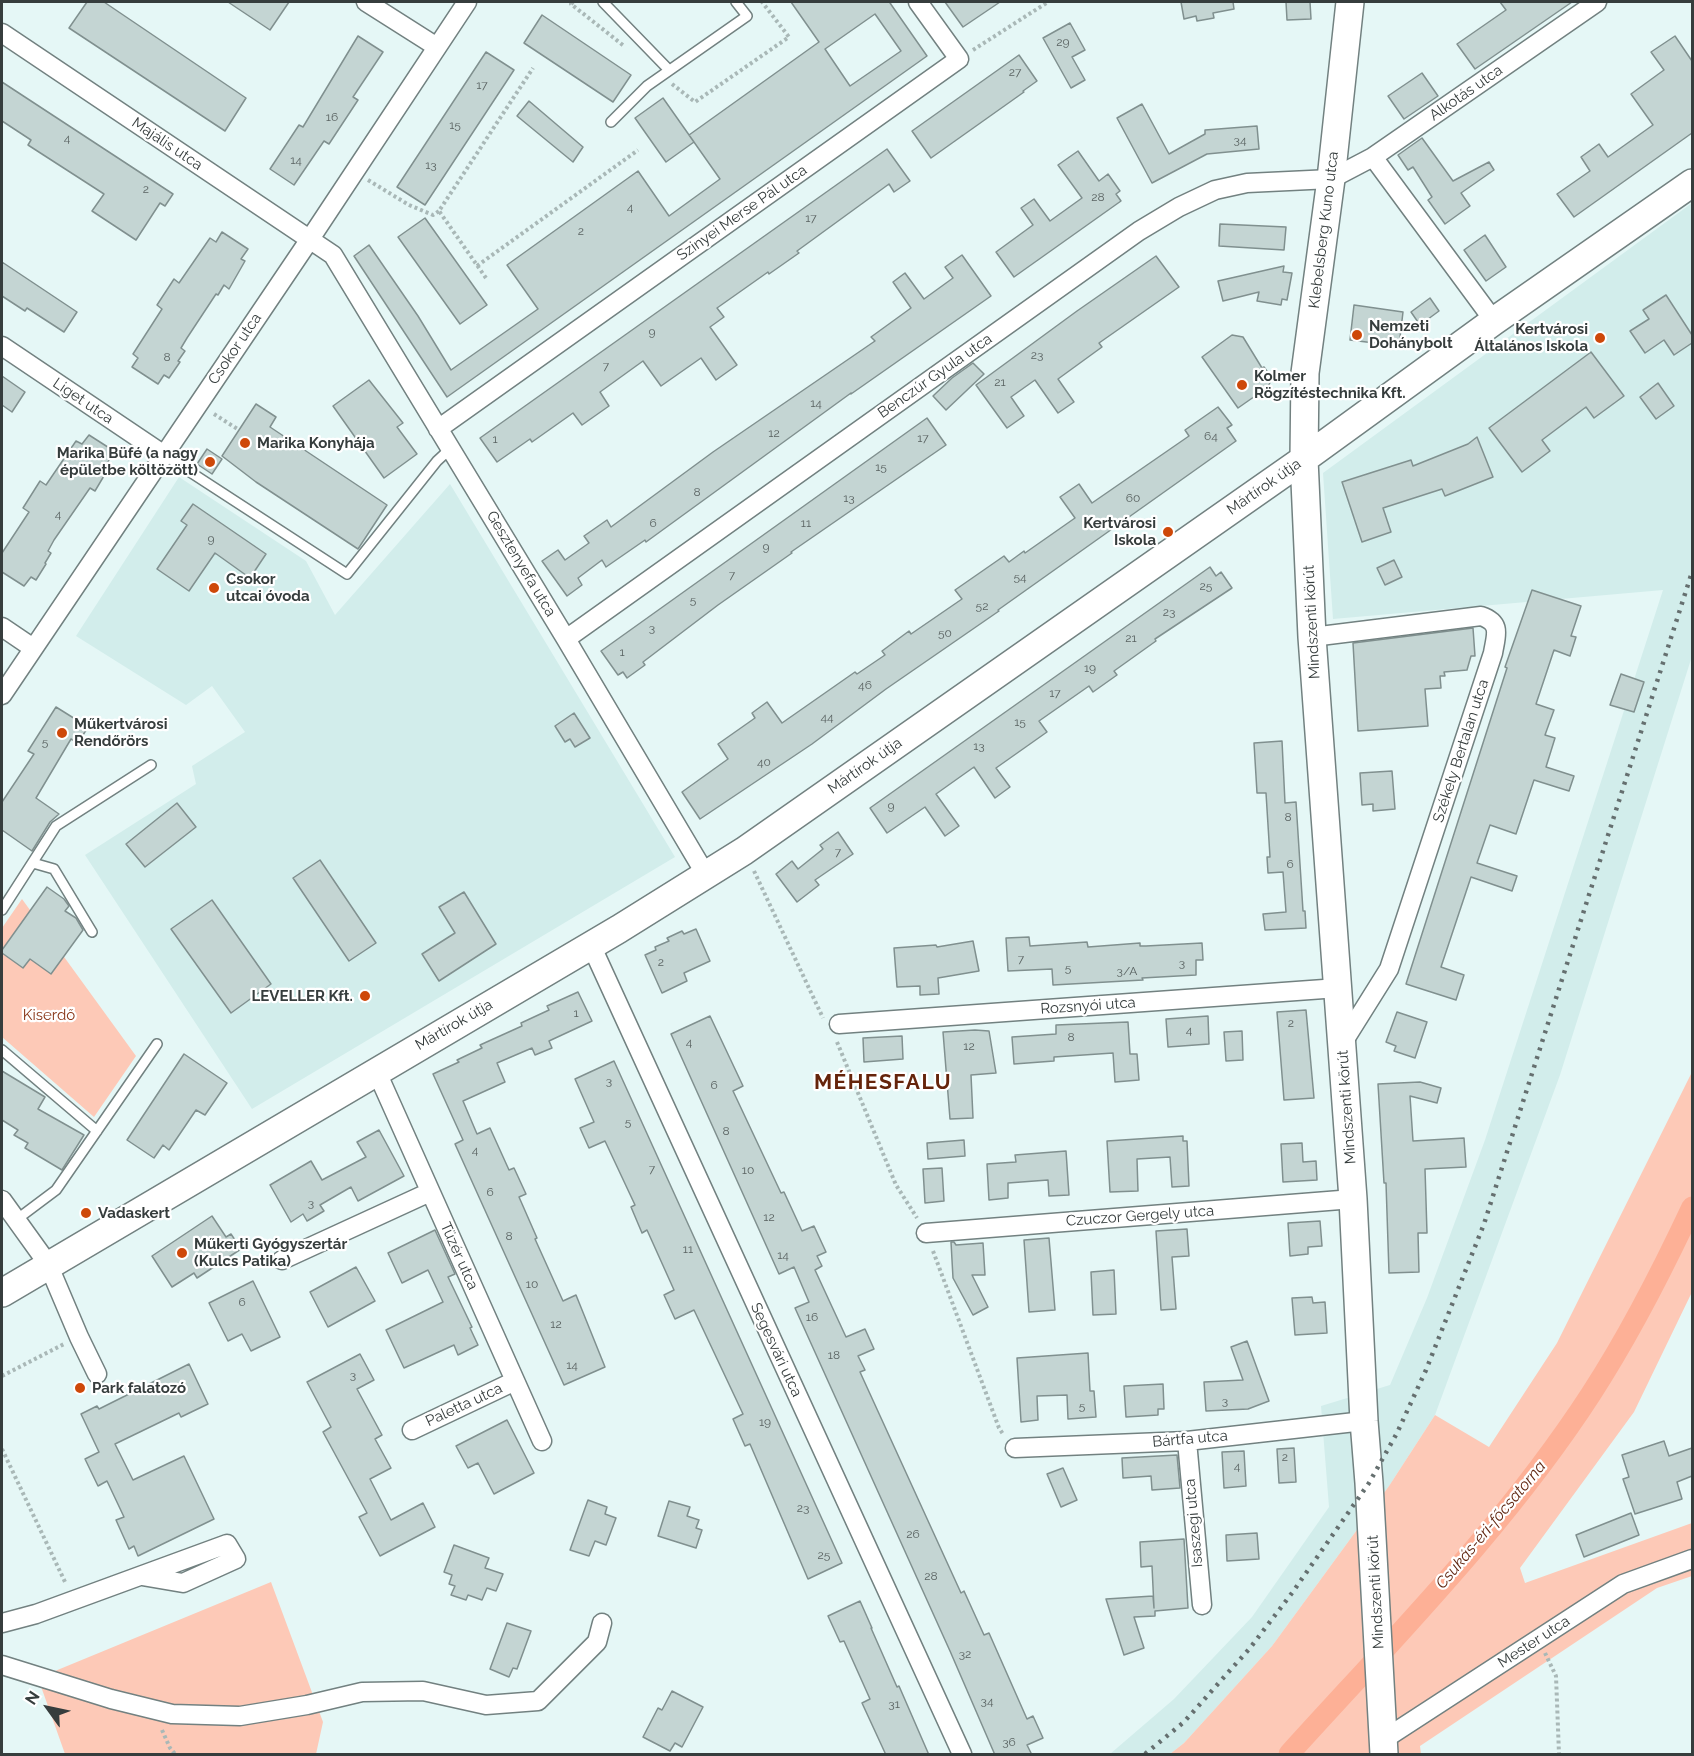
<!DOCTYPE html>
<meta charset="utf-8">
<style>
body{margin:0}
#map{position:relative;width:1694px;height:1756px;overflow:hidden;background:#e5f7f6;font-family:Raleway,sans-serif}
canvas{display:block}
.frame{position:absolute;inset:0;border:3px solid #363d3d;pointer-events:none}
.north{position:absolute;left:18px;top:1678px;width:60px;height:60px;-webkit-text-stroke:4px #fff;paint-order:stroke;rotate:303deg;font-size:16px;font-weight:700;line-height:24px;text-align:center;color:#363d3d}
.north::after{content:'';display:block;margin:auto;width:21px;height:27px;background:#363d3d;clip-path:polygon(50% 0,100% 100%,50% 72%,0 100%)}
</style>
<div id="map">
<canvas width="1694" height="1756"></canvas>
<div class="frame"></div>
<div class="north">N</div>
</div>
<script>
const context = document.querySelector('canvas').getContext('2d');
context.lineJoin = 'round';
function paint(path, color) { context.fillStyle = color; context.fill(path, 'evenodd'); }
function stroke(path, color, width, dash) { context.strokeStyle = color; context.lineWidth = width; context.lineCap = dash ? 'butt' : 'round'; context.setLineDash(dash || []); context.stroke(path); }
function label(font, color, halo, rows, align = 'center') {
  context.font = font + ' Raleway,sans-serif'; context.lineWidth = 4.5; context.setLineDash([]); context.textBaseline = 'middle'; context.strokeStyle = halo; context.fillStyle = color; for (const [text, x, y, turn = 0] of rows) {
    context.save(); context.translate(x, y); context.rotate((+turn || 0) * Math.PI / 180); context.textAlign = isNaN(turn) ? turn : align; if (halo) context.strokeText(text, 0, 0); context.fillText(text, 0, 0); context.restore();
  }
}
const built = new Path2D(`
 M1692,203V656L1560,1075L1435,1415L1389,1486L1272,1646L1184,1743L1170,1754H1110L1174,1699L1252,1617L1329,1507L1321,1406L1390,1385L1427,1298L1485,1140L1663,590L1333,619L1323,473Z
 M179,477L306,561L335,615L450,484L675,857L252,1109L85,855L196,784L192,766L245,732L212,686L186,705L76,636Z`);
const green = new Path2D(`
 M22,899L136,1056L94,1117L2,1037V928Z
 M1692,1072V1292L1634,1412L1520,1568L1525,1583L1692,1523V1576L1657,1588L1420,1746L1421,1754H1170L1184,1743L1272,1646L1389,1486L1435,1415L1489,1447L1557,1343Z
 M271,1582L323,1722L316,1754H65L38,1678Z`);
const canal = new Path2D(`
 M1289,1754C1394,1638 1506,1525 1591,1394C1630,1334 1662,1271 1692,1207`);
const building = new Path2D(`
 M87,2H104L246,98L225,131L69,28Z
 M228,2H289L270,30Z
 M791,2H892L890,3L927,56L447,397L354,256L369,245L418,316L451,370L538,309L507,265L638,171L669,216L720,179L689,135L819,42ZM875,14L901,51L850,86L825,49Z
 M945,2H1000L963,27Z
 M1181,2H1233L1234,9L1213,13L1214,18L1197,21L1196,16L1184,19Z
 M1286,2H1310L1311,19L1287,20Z
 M1500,2H1572L1475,69L1457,44L1506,10Z
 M542,15L631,75L613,102L524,43Z
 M1070,23L1085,50L1072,57L1085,80L1071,88L1043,38Z
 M358,36L383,52L353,97L358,100L329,144L324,141L294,185L270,169L299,125L303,127Z
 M1675,36L1692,61V133L1574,217L1557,194L1590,171L1581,157L1599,144L1608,157L1653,125L1631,94L1664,70L1651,52Z
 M486,52L514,70L425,205L397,187Z
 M1019,55L1037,81L1023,91L1024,92L931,158L912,131Z
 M1422,73L1438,96L1404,119L1388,96Z
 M2,82L173,194L165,206L160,203L136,240L92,211L104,194L28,145L31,140L2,121Z
 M663,98L694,142L666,162L635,118Z
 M529,101L583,147L573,162L517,116Z
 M1142,104L1169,154L1205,134V130L1257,126L1259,149L1207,154L1152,183L1117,118Z
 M1422,138L1453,181L1489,162L1494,170L1461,193L1470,206L1445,224L1428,200L1432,197L1413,167L1408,170L1398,155Z
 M887,149L910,181L894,192L889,184L797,251L799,253L769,274L768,272L717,308L724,317L710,327L737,365L716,380L701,358L661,386L643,361L600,392L609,406L582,425L573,413L532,442L530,439L497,462L480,438Z
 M1078,151L1099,181L1108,174L1120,191L1116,194L1121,201L1014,277L996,252L1033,225L1021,208L1034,199L1050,221L1082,198L1058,165Z
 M425,218L487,305L460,324L398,237Z
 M1220,224L1286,227L1284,250L1219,246Z
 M222,232L248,249L241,259L245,261L229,289L224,285L218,295L216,294L187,338L181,348L185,351L178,361L180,362L169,378L164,375L158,384L132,367L138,358L133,354L162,309L157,305L174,279L179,283L210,238L216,242Z
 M1485,235L1506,267L1486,281L1464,250Z
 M962,255L991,296L851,394V393L646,542L645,540L606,567L602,560L578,578L582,585L567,596L542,561L558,550L565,560L589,543L584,536L607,520L611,527L713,452L875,341L871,337L911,308L893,282L905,273L924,299L953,278L945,267Z
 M1156,256L1179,287L1099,343L1102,347L1058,379L1074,402L1058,413L1035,380L1011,397L1024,416L1007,428L976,385L1077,311Z
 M2,262L77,312L64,332L27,308L25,311L2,296Z
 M1284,266L1283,272L1292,273L1287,300L1282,299L1281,305L1257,301L1259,292L1223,301L1218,281Z
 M1666,295L1692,335V343L1674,355L1664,340L1645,353L1630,331L1649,319L1643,310Z
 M1430,298L1439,311L1420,325L1411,312Z
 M1354,305L1403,312L1399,346L1350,340Z
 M1232,335L1243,337L1262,368L1264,367L1272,378L1268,387L1238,408L1202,357Z
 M1591,352L1624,396L1594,418L1586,407L1542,440L1550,451L1522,472L1489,428Z
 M973,363L984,374L946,410L933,396L952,378Z
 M2,376L25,392L12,412L2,405Z
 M369,380L403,423L397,427L417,454L384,478L333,406Z
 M1658,383L1674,406L1656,419L1640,397Z
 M256,404L276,417L270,427L387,505L358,549L256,482L222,456Z
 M1218,407L1232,425L1227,428L1236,441L998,610L999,611L886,689L812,744L700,819L682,792L728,759L718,744L755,718L752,713L767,702L782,723L855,672L857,674L885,655L882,651L909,631L911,634L962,599L955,590L1004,556L1009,562L1024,551L1025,553L1075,518L1060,497L1079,484L1092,503L1189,436L1185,430Z
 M927,418L946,445L791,552L792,553L718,605L643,662L645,665L627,678L623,672L618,675L601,651Z
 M89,435L114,451L108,462L111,464L95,491L90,488L54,540L48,551L51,553L45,563L46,564L36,580L31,577L24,586L2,572V553L29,512L23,508L40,481L46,485L76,441L82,444Z
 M1477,437L1493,477L1445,496L1442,489L1383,508L1391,532L1362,542L1342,482L1411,460L1413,466L1468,444Z
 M207,449L222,459L212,474L197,464Z
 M193,504L266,554L250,578L215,553L189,591L157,569L187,525L181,521Z
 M1394,560L1402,577L1385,585L1377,568Z
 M1210,567L1216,576L1221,572L1232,588L1155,639L1156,641L1114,671L1117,675L1093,692L1089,686L1039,721L1047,732L996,768L1010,787L995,798L974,767L936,794L959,826L945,836L925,807L887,833L870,808Z
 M1532,590L1581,606L1571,636L1576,637L1570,656L1554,650L1536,704L1554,710L1545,735L1555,738L1546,767L1574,776L1569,791L1534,780L1516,834L1490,825L1477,863L1517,876L1512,891L1471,877L1441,967L1464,975L1456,1000L1406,984L1507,668L1505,667Z
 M1473,628L1475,656H1471L1467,670L1444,672L1445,676H1440L1441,688L1425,689L1428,726L1358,731L1353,643Z
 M1621,674L1644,682L1634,712L1610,705Z
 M56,707L88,727L78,743L71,739L36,798L59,814L50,822L32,851L2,830V802L34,754L28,751Z
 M574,713L590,738L575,747L570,739L565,742L555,726Z
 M1282,741L1285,803L1296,802L1303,911H1305L1306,928L1265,930L1263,914L1286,912L1283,872L1268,873L1267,857H1270L1266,793H1257L1254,743Z
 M1392,771L1395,809L1373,811V804L1362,805L1360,773Z
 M177,803L196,827L145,867L126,844Z
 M838,832L853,854L815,880L819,885L797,902L776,874L792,861L798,869L823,849L820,845Z
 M320,860L376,943L349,961L293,878Z
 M47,887L64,899L69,906L65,911L76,918L83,930L51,974L30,959L23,968L2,953V950Z
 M464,892L496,944L439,981L422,954L455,933L439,907Z
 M212,900L271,984L231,1013L171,929Z
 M696,929L710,961L684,973L687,981L662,993L645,955L656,950L655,947L669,941L667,938L682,931L684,934Z
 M1029,937L1030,946L1087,942L1088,947L1140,943V946H1146L1202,943L1203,960H1196V975L1142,978L1143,980L1053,985L1052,969L1008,971L1006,938Z
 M973,941L979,971L938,978L939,994L920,995V986L897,987L894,948L936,945L937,947Z
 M578,992L592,1021L549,1041L552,1048L535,1055L532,1048L497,1063L505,1082L463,1101L477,1134L490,1128L509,1170L514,1168L526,1194L519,1197L537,1238L535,1239L563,1301L576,1295L605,1367L564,1385L455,1144L463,1140L433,1074L459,1062L457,1060L482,1048L480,1045L522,1026L521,1023L549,1010L547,1006Z
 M1306,1010L1314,1098L1284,1100L1277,1012Z
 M1397,1012L1427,1022L1415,1058L1394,1051L1396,1046L1386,1042Z
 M710,1016L743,1086L733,1091L781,1193L784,1192L802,1231L814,1226L826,1252L817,1256L822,1266L815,1270L846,1337L865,1329L874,1349L858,1356L865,1370L860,1372L961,1593L964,1591L984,1635L989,1633L1027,1719L1033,1716L1043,1738L1027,1745L1032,1755H995L950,1651L795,1308L809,1302L794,1267L779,1274L671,1034Z
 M1208,1016L1209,1044L1168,1047L1166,1019Z
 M1128,1022L1130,1054H1137L1139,1080L1115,1082L1113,1053L1054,1057V1061L1014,1064L1012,1037L1056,1034V1025Z
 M975,1030L989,1031L996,1073L971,1075L973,1118L950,1119L943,1032Z
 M1242,1031L1243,1060L1226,1061L1224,1032Z
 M902,1036L903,1059L864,1062L863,1038Z
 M184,1054L227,1083L205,1115L196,1110L169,1150L163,1145L154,1158L127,1140Z
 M614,1061L842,1563L808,1579L750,1444L745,1446L733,1419L743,1414L694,1310L675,1319L664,1295L674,1290L647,1230L642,1233L631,1207L635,1205L605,1141L589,1148L580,1128L594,1122L575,1079Z
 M2,1071L45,1097L38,1109L84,1135L62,1170L25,1148L28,1143L14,1135L18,1130L2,1120Z
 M1420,1082L1441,1088L1437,1103L1410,1096L1413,1141L1464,1138L1466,1167L1425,1169L1427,1233H1418L1419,1272L1389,1273L1386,1183H1384L1378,1084Z
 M379,1130L404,1176L358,1201L351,1187L320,1205L324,1211L307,1221L303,1214L291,1222L270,1185L311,1161L322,1180L366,1157L357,1142Z
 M1183,1136V1141H1187L1189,1186L1172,1187L1170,1157L1137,1159L1138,1191L1110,1192L1107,1141Z
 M964,1140L965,1156L928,1159L927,1143Z
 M1302,1143L1303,1162L1316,1161L1317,1180L1283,1182L1281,1144Z
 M1066,1151L1069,1195L1049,1196L1048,1180L1008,1183V1198L989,1200L987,1164L1016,1162L1015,1155Z
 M942,1168L944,1201L925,1203L923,1169Z
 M212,1216L226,1237L231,1234L241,1249L197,1278L194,1273L172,1287L152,1256Z
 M1320,1221L1322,1246L1308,1247V1254L1290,1256L1288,1223Z
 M1187,1229L1189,1256L1172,1257L1176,1309L1161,1310L1156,1231Z
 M435,1230L455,1274L448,1277L472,1327L470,1328L478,1345L458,1355L454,1345L404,1368L386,1330L443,1302L428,1270L402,1283L388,1253Z
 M1049,1238L1055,1310L1029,1312L1024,1240Z
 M951,1242H954L956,1245L983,1243L985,1275H972L988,1307L973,1315L953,1278Z
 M356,1267L375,1301L328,1327L310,1292Z
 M1114,1270L1116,1314L1093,1315L1091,1272Z
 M253,1281L280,1337L251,1351L242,1334L228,1341L209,1303Z
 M1312,1297L1313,1303L1325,1302L1327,1333L1295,1335L1292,1298Z
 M1247,1341L1269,1401L1248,1409L1206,1411L1204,1382L1243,1380L1231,1347Z
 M1088,1353L1090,1391H1094L1096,1417L1068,1419L1067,1395L1037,1396L1038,1420L1021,1422L1017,1358Z
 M360,1354L374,1380L357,1389L382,1435L375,1439L391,1468L370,1479L391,1520L423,1503L435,1527L380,1556L359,1517L367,1513L323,1432L331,1427L307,1382Z
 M189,1364L208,1404L181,1417L179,1413L115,1444L133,1480L184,1456L214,1519L138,1556L134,1546L129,1549L116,1520L124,1517L107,1481L98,1486L85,1459L99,1452L81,1414L97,1406L99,1409Z
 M1163,1384L1164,1409H1158V1415L1126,1417L1124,1386Z
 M507,1420L534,1473L494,1494L478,1463L468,1468L456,1446Z
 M1664,1441L1669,1456L1692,1448V1476L1677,1482L1682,1499L1635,1514L1623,1479L1629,1477L1622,1455Z
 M1294,1448L1296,1482L1279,1483L1277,1449Z
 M1244,1451L1246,1486L1224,1488L1222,1452Z
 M1177,1455L1180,1488L1152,1490L1151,1476L1123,1478L1122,1458Z
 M1063,1468L1077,1500L1061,1507L1047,1474Z
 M588,1500L607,1507L605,1514L616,1518L606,1545L595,1541L589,1556L570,1550Z
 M669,1501L690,1507L687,1516L699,1520L696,1528L702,1530L696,1548L658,1536Z
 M1631,1513L1639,1535L1584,1557L1576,1535Z
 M1257,1533L1259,1559L1227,1561L1226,1535Z
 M1184,1539L1188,1608L1155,1611V1616L1134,1617L1144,1648L1124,1655L1106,1599L1153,1596L1154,1608L1152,1566L1141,1567L1140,1542Z
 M454,1545L489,1558L485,1568L503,1574L496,1591L487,1588L482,1600L468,1595L466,1600L451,1595L455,1586L449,1584L452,1575L444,1572Z
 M860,1601L872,1628H871L897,1687L899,1686L929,1755H886L862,1703L870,1699L844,1641L840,1642L828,1616Z
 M507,1623L531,1631L517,1669L513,1668L509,1677L490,1669Z
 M672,1691L703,1707L682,1747L675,1743L670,1751L643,1737L658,1708L662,1710Z`);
const path = new Path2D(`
 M573,2L571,4L624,46
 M973,50L1048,2
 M672,84L695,102L789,37L762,2
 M368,180L409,205L433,215L439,211
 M477,266L638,150
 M486,278L439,211L533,68
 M214,414L239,430
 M754,871L823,1018
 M837,1042L896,1185L917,1218
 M933,1251L999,1428L1003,1434
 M2,1376L64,1344
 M2,1449L66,1584
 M1545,1653L1556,1676L1559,1754
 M162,1730L170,1748L175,1754`);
const lane = new Path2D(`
 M603,2L669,70
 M611,122L647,86L747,16L736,2
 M164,455L347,574L437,461L450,449
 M33,863L54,869L92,932
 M2,910L56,826L151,765
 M2,1050L97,1131
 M16,1220L56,1190L157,1044`);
const street = new Path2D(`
 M366,2L437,47
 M2,33L333,255L566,639L706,875
 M1373,157L1494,321
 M2,346L164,455
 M438,429L959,59L918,2
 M2,627L33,648
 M1312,637L1481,616C1502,623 1496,635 1493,653L1389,969L1342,1044
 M566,639L1139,231L1179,207L1215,190L1247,183L1331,179L1373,157L1597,2
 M2,695L310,239L467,2
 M591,945L962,1754
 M839,1024L1338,988
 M376,1070L542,1441
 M2,1200L48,1264L79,1337L97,1374
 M926,1233L1353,1199
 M282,1260L430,1192
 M412,1430L515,1381
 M1187,1441L1202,1605
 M1015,1448L1187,1441L1364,1421
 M2,1623L36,1614L227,1544L236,1559L183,1583L142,1576
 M2,1665L111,1699L172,1714L240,1716L307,1705L362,1692L423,1691L486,1705L538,1701L597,1642L602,1623
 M1383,1740L1623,1584L1692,1559`);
const secondary = new Path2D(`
 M1350,2L1331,179L1305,373L1304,459L1312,637L1353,1199L1364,1421L1369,1483L1384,1754
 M2,1293L619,929L744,851L1304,459L1494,321L1692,183`);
const rail = new Path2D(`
 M1145,1754L1184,1722L1250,1648L1292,1593L1369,1483L1397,1433L1426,1370L1484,1224L1692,572`);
const markers = [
 [1357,335,6,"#ce4809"],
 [1600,338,6,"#ce4809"],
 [1242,385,6,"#ce4809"],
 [245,443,6,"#ce4809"],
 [210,462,6,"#ce4809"],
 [1168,532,6,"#ce4809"],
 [214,588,6,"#ce4809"],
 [62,733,6,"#ce4809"],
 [365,996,6,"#ce4809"],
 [86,1213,6,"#ce4809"],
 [182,1253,6,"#ce4809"],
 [80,1388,6,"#ce4809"]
];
const numberNames = [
 ["29",1063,42],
 ["27",1015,72],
 ["17",482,85],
 ["16",332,117],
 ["15",455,125],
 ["4",67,138],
 ["34",1240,140],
 ["14",296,160],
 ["13",431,165],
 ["2",146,189],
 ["28",1098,197],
 ["4",630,207],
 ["17",811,218],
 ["2",581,231],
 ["9",652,332],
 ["23",1037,355],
 ["8",167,357],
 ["7",606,366],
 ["21",1000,382],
 ["14",816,403],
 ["12",774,433],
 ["64",1211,436],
 ["17",923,438],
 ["1",495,439],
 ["15",881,467],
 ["8",697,492],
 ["13",849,498],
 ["60",1133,498],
 ["4",58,514],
 ["6",653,523],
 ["11",806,523],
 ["9",211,539],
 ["9",766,547],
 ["7",732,575],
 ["54",1020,577],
 ["25",1206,586],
 ["5",693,600],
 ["52",982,606],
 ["23",1169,612],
 ["3",652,628],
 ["50",945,633],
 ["21",1131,638],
 ["1",622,652],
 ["19",1090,668],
 ["46",865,685],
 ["17",1055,693],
 ["44",827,717],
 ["15",1020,722],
 ["5",45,742],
 ["13",979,746],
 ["40",764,762],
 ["9",891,806],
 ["8",1288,817],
 ["7",838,852],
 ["6",1290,864],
 ["7",1021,959],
 ["2",661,962],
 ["3",1182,963],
 ["5",1068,968],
 ["3/A",1127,971],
 ["1",576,1013],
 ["2",1291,1023],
 ["4",1189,1030],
 ["8",1071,1037],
 ["4",689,1042],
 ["12",969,1046],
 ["3",609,1081],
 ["6",714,1085],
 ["5",628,1122],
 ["8",726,1131],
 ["4",475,1150],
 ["7",652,1169],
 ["10",748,1170],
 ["6",490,1192],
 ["3",311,1203],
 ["12",769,1217],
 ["8",509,1236],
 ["11",688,1249],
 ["14",783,1255],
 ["10",532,1284],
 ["6",242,1302],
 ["16",812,1317],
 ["12",556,1324],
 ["18",834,1355],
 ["14",572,1365],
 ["3",353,1375],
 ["3",1225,1401],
 ["5",1082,1406],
 ["19",765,1422],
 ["2",1285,1457],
 ["4",1237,1466],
 ["23",803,1508],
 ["26",913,1534],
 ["25",824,1555],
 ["28",931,1576],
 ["32",965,1654],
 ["34",987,1701],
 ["31",894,1704],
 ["36",1009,1742]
];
const streetNames = [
 ["Alkotás utca",1466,93,-35],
 ["Majális utca",167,144,34],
 ["Szinyei Merse Pál utca",742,213,-35],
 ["Klebelsberg Kuno utca",1324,230,-83],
 ["Csokor utca",235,349,-56],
 ["Benczúr Gyula utca",935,376,-35],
 ["Liget utca",83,401,34],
 ["Mártírok útja",1264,487,-35],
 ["Gesztenyefa utca",521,564,59],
 ["Mindszenti körút",1312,622,-93],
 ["Székely Bertalan utca",1461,751,-72],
 ["Mártírok útja",865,766,-35],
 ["Rozsnyói utca",1088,1006,-4],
 ["Mártírok útja",454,1025,-30],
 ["Mindszenti körút",1347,1107,-94],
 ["Czuczor Gergely utca",1140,1216,-4],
 ["Tüzér utca",459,1256,66],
 ["Segesvári utca",776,1350,65],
 ["Paletta utca",464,1405,-25],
 ["Bártfa utca",1190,1439,-5],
 ["Isaszegi utca",1194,1523,-95],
 ["Mindszenti körút",1376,1592,-93],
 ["Mester utca",1534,1642,-33]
];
const poiNames = [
 ["Nemzeti",1369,326],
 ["Dohánybolt",1369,343],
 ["Kertvárosi",1588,329,"right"],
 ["Általános Iskola",1588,346,"right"],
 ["Kolmer",1254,376],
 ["Rögzítéstechnika Kft.",1254,393],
 ["Marika Konyhája",257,443],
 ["Marika Büfé (a nagy",198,453,"right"],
 ["épületbe költözött)",198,470,"right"],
 ["Kertvárosi",1156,523,"right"],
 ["Iskola",1156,540,"right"],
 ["Csokor",226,579],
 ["utcai óvoda",226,596],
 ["Műkertvárosi",74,724],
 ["Rendőrörs",74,741],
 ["LEVELLER Kft.",353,996,"right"],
 ["Vadaskert",98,1213],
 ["Műkerti Gyógyszertár",194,1244],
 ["(Kulcs Patika)",194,1261],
 ["Park falatozó",92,1388]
];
const parkNames = [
 ["Kiserdő",49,1015]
];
const waterNames = [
 ["Csukás-éri-főcsatorna",1491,1525,-50]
];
const districtNames = [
 ["MÉHESFALU",883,1083]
];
paint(built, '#d2edeb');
paint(green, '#fdc9b7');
stroke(canal, '#fdb096', 21);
paint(building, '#c4d5d3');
stroke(building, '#80908f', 1.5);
stroke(lane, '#728180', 12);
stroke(street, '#728180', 21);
stroke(secondary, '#728180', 30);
stroke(path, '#a9b8b7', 4, [3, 3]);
stroke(lane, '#fff', 9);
stroke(street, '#fff', 18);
stroke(secondary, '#fff', 27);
stroke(rail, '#656f6f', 4.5, [3, 6]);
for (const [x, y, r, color] of markers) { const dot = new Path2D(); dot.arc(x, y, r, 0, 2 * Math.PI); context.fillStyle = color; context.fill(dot); stroke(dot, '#fff', 2); }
label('12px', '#5a6362', null, numberNames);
label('15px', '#363d3d', '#fff', streetNames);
label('bold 15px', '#363d3d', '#fff', poiNames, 'left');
label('15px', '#883516', '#fff', parkNames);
label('italic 16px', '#602610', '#fff', waterNames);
context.letterSpacing = '1.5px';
label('bold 21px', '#65240b', '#fff', districtNames);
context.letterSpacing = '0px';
</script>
